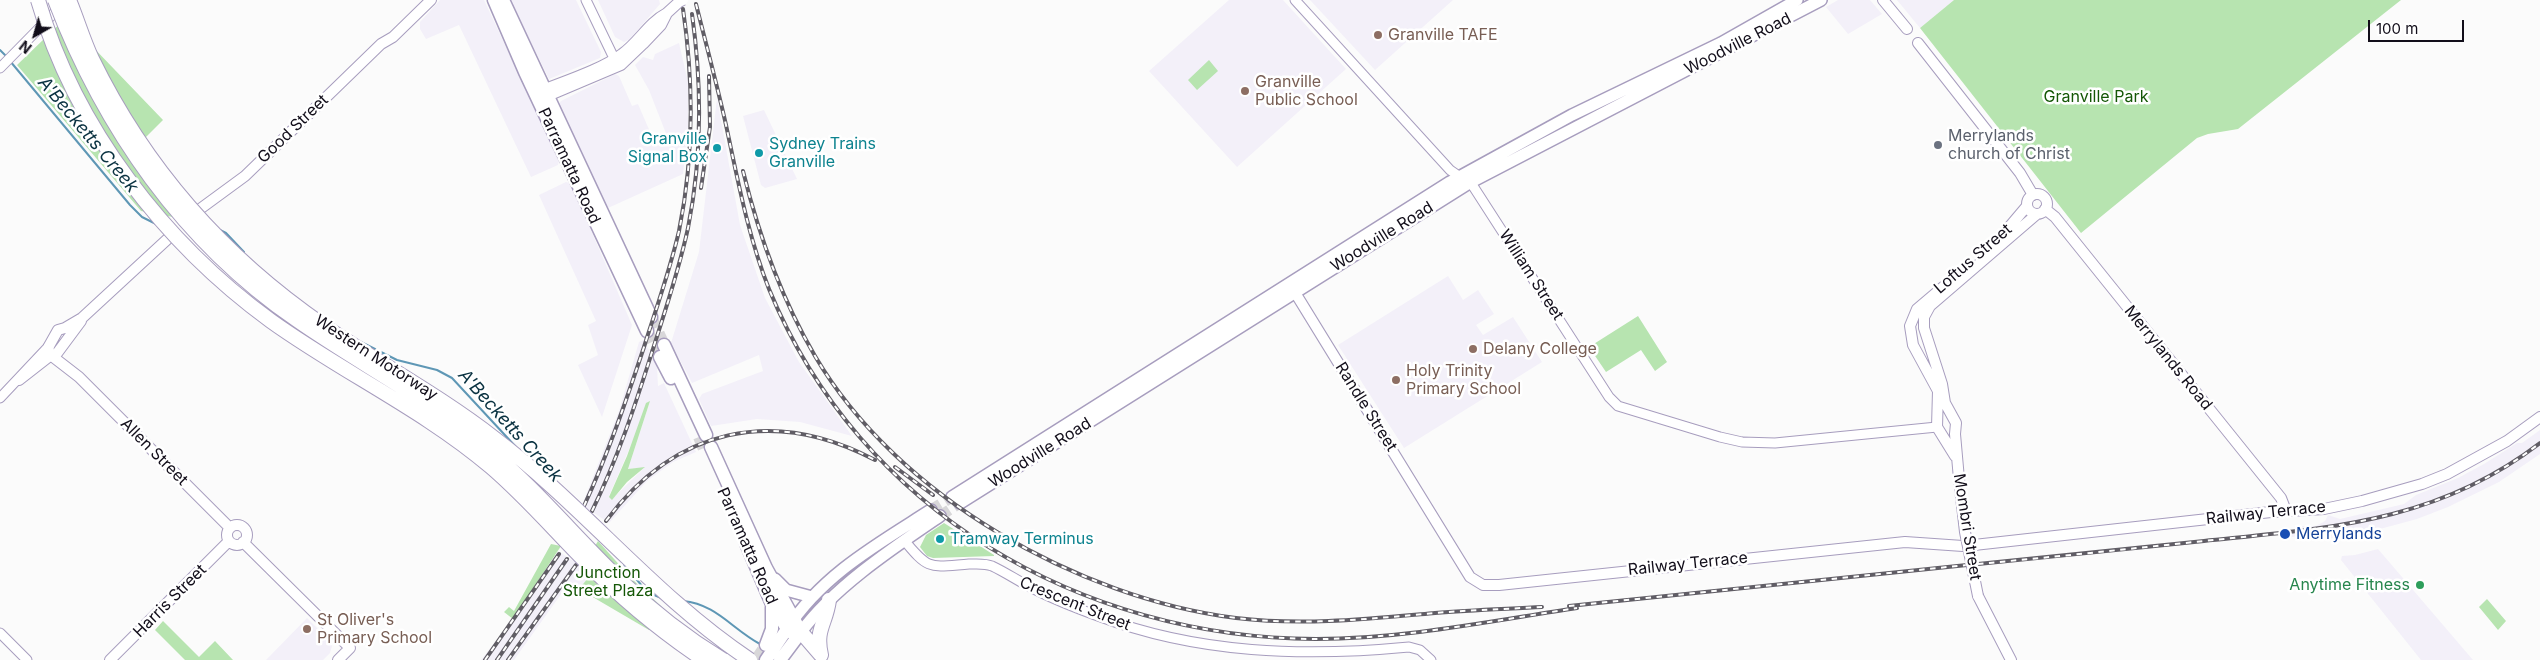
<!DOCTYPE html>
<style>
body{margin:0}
#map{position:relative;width:2540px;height:660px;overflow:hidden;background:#fbfbfb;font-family:Inter,sans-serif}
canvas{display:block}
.north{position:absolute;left:10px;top:10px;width:50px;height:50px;-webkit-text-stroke:4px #fff;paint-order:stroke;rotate:218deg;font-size:14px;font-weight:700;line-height:20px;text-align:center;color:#120e1a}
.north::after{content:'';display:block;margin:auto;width:18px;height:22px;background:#120e1a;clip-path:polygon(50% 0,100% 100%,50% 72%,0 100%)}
.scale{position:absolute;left:2368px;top:20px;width:96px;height:22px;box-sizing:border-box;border:2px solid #120e1a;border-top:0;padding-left:6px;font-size:15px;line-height:18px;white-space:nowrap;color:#120e1a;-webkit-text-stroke:4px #fff;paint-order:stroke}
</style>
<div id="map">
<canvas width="2540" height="660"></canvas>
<div class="north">N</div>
<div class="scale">100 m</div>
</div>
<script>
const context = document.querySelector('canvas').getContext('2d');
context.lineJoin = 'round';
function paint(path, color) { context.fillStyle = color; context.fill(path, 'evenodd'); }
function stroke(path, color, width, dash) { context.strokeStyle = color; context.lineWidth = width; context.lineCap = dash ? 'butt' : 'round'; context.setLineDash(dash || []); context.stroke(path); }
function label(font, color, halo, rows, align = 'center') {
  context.font = font + ' Inter,sans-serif'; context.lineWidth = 5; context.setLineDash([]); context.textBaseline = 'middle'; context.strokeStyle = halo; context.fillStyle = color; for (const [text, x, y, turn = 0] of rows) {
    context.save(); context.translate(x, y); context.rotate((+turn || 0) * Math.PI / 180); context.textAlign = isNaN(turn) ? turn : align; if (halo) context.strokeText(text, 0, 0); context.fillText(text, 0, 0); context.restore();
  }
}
const built = new Path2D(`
 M440,0H484L559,160L558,165L531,177L459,25L426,39L420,29V22Z
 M510,0H576L601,52L600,58L549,79Z
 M598,0H659L660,4L630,39L624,42L615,37Z
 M1229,0H1283L1346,69L1237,167L1149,71Z
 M1310,0H1453L1375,70Z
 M1838,0H1870L1882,14L1848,34L1826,7Z
 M1897,0H1954L1920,28Z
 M679,43L688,82V126L683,174L608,208L559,104L561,101L615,74L619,76L632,106L638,104L654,141L667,136L649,90L635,65L643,57L653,60L655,54Z
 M717,98L740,225L765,298L799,362L852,436L800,422L757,419L711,426L699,399L702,394L763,371L759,355L692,383L671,343L699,252Z
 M764,110L797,179L765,188L761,185L743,116Z
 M566,182L571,184L632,325L602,417L578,365L598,355L588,325L596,321L539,195Z
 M1448,276L1463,300L1478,290L1494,314L1476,325L1483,335L1513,317L1542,362L1404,448L1338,345Z
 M644,340L657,367L658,386L664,383L696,452L673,462L647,481L609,523L582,505L619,411L639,342ZM650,401L628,469L644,468L612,499L609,496Z
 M2540,430V454L2499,482L2448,507L2417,519L2365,533L2318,540H2300L2299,536L2286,538V531L2296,530V526H2316L2325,521L2328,515L2340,519L2404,504L2416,495L2458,478L2484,464L2517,443H2522Z
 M2378,549L2473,660H2421L2341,560L2342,556L2355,555Z
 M558,551L581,566L588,578L579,589L569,583L514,660H481L513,619Z
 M307,618L330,641L332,646L330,653L323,660H266Z`);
const green = new Path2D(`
 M1954,0H2401L2238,129L2208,134L2197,138L2081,233L1920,28Z
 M71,13L90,44L163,120L144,139L190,202L173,217L141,211L17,65Z
 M1209,60L1218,71L1197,90L1188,80Z
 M1638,316L1667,362L1655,371L1641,350L1606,372L1589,347Z
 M650,401L628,469L645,467L627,482L612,500L609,497L627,456L646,403Z
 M944,523L994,555V556L933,558L927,556L920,547L926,535Z
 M598,541L632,579L663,608L649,630L579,589L588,578L581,569Z
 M551,544L561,546L513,619L504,612L509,607L514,611Z
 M2487,599L2506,621L2498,630L2479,607Z
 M163,621L199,657L215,641L233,660H185L155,630Z`);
const stream = new Path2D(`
 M0,50L7,57
 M10,61L130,205L142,217L156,224
 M220,230L226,233L244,252
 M357,340L397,360L437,370L452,378L516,447
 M623,563L647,592L666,600
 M683,601C716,604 732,629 760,644`);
const primaryTunnel = new Path2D(`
 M931,510L952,497
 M940,516L960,503`);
const trunkTunnel = new Path2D(`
 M651,317L664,345
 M647,331L660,357
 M699,437L704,449
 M756,660L766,645`);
const tertiary = new Path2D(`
 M586,0L612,54L619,63
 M1295,0L1450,170L1473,186L1609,397L1618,406L1720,437L1742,442L1775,443L1937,427
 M0,68L61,6
 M0,398L49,346
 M904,540C929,571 930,567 969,564C977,564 985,563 992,566C1005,572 1018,581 1032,588C1053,599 1076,608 1098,616C1198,654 1304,657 1409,647L1420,650L1431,660
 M0,633L27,660`);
const secondary = new Path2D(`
 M1883,0L1907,29
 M1918,43L2020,173L2033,195
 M538,92C562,82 601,70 622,54C639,42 648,23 667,13
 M543,98L621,65L643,44L661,25L667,13L679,2
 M2027 204a10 10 0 1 1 20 0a10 10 0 1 1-20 0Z
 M200,209L245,176L381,44L393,37L431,0
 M2045,209L2055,217L2281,498L2286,511
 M2005,232L2027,206
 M173,234L82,318L65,328L58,330L49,346L48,353L79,377L230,528
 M1291,286L1470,577L1483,585H1499L1905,542L1963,546
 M55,356L81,321
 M19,380L51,355
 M1955,456L1937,427L1938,391L1913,345L1910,326L1917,309L1963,270
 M1959,479L1955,434L1956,423L1945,403L1942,384L1924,328V317L1930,306L2037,214
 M227 535a10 10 0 1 1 20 0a10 10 0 1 1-20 0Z
 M243,542L350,648L338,660
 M1974,545L2271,512L2324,509L2362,501L2422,484L2447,474L2507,441L2540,417
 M1978,596L2011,660
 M110,660L229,541`);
const primary = new Path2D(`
 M952,497L1450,182L1572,115L1721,43L1797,0
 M960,503L1469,183L1821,0
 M775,579L786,590L812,597
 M801,632C834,587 893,548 940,516
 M799,634L791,633L787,629C823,574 878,544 931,510`);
const trunk = new Path2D(`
 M494,0L525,72L647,331
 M503,0L651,317
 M664,345L706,435
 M660,357L671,378
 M711,447L766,568L801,632L780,660
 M746,543L772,604L787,629L766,660
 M766,645L772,629V607`);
const motorway = new Path2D(`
 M801,632L820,654
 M821,655C815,629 826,624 829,600`);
const rail = new Path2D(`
 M696,4C706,44 717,85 726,125C738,181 748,236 769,289C860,511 1081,638 1316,639C1403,639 1491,621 1577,608
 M743,171C759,236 781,298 815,356C897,496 1078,598 1236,618C1303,626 1368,619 1435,613C1471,610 1506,609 1542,607
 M701,188L710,127L709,76
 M895,467L933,495
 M584,506C608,454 626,401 644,347C656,309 670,270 679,231C694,157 694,84 683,9
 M592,511C617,460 635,406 652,352C665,311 679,270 688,228C702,158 702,85 692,14
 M606,521C675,428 773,406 875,460
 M1978,564C2053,557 2128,549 2204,541C2328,528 2436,523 2540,443
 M1569,606L1967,565
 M485,660L559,554
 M497,660L567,559
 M508,660L576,565`);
const secondaryBridge = new Path2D(`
 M679,2L683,0
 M1959,479L1965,532L1978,596`);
const motorwayBridge = new Path2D(`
 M38,0C75,128 164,243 271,321C342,372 424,410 491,467C525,496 554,530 586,562C622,599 661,631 704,660
 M55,0C104,128 183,242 297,320C360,364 429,399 488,449C536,489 576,538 621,581C651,610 687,638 723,660
 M69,0C77,19 83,40 92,59C145,168 225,258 324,326C380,364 440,396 494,438C584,506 655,597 750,660`);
const markers = [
 [1378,35,5,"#8d6e63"],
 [1245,91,5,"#8d6e63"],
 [1938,145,5,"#6b7280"],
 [717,148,5,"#0f9aa8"],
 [759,153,5,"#0f9aa8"],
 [1473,349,5,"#8d6e63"],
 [1396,380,5,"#8d6e63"],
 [2285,534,6,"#1a4fb4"],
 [940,539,5,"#0f9aa8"],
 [2420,585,5,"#2e9e5b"],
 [307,629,5,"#8d6e63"]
];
const educationNames = [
 ["Granville TAFE",1388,35],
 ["Granville",1255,82],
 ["Public School",1255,100],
 ["Delany College",1483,349],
 ["Holy Trinity",1406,371],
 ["Primary School",1406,389],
 ["St Oliver's",317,620],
 ["Primary School",317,638]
];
const streetNames = [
 ["Woodville Road",1738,44,-27],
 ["Good Street",293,129,-44],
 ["Parramatta Road",569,166,65],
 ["Woodville Road",1382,237,-32],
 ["Loftus Street",1973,259,-41],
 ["William Street",1531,275,57],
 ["Western Motorway",376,358,33],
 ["Merrylands Road",2168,358,51],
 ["Randle Street",1366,407,58],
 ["Allen Street",154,452,45],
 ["Woodville Road",1040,453,-32],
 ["Railway Terrace",2266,513,-6],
 ["Mombri Street",1967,527,81],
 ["Parramatta Road",747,546,66],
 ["Railway Terrace",1688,564,-6],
 ["Harris Street",170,601,-45],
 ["Crescent Street",1075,604,22]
];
const parkNames = [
 ["Granville Park",2096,97],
 ["Junction",608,573],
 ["Street Plaza",608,591]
];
const worshipNames = [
 ["Merrylands",1948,136],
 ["church of Christ",1948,154]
];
const cultureNames = [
 ["Granville",707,139,"right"],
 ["Signal Box",707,157,"right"],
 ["Sydney Trains",769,144],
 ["Granville",769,162],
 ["Tramway Terminus",950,539]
];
const transitNames = [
 ["Merrylands",2296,534]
];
const leisureNames = [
 ["Anytime Fitness",2410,585]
];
const waterNames = [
 ["A'Becketts Creek",88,135,50],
 ["A'Becketts Creek",510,426,48]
];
paint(built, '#f3f0f9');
paint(green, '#b7e4b0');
stroke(stream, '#5e97b5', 2);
stroke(primaryTunnel, '#d8d7d9', 11, [11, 5.5]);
stroke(trunkTunnel, '#d8d7d9', 12, [12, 6]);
stroke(tertiary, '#a79dbe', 11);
stroke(secondary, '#a79dbe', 12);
stroke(primary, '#a79dbe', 14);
stroke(trunk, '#a79dbe', 15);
stroke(motorway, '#a79dbe', 16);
stroke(tertiary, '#fff', 9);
stroke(secondary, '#fff', 10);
stroke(primary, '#fff', 11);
stroke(trunk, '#fff', 12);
stroke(motorway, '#fff', 14);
stroke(rail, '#605d65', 4);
stroke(rail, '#fff', 2, [5.5]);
stroke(secondaryBridge, '#a79dbe', 12, []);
stroke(motorwayBridge, '#a79dbe', 16, []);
stroke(secondaryBridge, '#fff', 10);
stroke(motorwayBridge, '#fff', 14);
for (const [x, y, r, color] of markers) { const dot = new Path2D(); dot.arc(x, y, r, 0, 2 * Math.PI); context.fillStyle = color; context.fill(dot); stroke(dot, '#fff', 2); }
label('16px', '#785e54', '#fff', educationNames, 'left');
label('16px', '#120e1a', '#fff', streetNames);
label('16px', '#145706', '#fff', parkNames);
label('16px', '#5b616d', '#fff', worshipNames, 'left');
label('16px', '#0d838f', '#fff', cultureNames, 'left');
label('16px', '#164399', '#fff', transitNames, 'left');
label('16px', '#27864d', '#fff', leisureNames, 'right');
label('italic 18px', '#0a3241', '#fff', waterNames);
</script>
